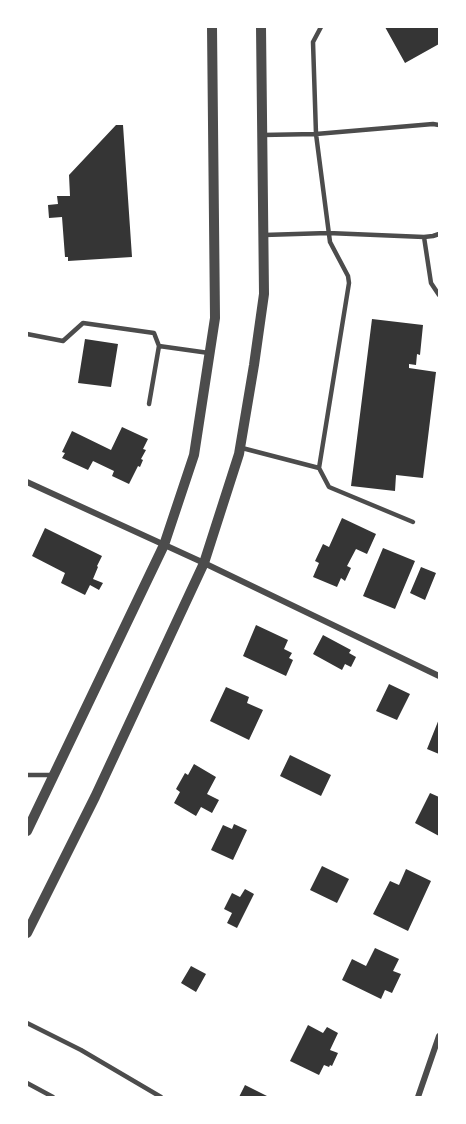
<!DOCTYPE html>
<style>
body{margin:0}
#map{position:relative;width:466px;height:1124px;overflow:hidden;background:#fff;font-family:"Source Sans 3",sans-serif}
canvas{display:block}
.frame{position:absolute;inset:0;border:28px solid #fff;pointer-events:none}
</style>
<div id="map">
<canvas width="466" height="1124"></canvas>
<div class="frame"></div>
</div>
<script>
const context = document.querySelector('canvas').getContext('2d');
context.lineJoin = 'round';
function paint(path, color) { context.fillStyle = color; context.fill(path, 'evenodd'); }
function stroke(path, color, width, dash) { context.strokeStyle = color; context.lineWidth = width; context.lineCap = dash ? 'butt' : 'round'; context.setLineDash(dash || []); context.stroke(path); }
const building = new Path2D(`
 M385,27H439V44L405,63Z
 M116,125H123L132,257L68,261V257H65L62,217L49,218L48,205L58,204L57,196H70L69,175Z
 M372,319L423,325L420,355L417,354L416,365L409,364V368L436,372L423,478L396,475L395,491L351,486Z
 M85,339L118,344L111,387L78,383Z
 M122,427L148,439L143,449L146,450L141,459L143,460L140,467L138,466L129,484L112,476L114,471L93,461L88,470L62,458L65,453L62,452L72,431L111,450Z
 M342,518L376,534L367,554L356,549L347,566L351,568L345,581L341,578L337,587L313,577L319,563L315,561L323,544L329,547Z
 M45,528L102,556L97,566L98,567L93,579L103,583L99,590L90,585L85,595L61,583L65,573L32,556Z
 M383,548L415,561L395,609L363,596Z
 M421,567L436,573L425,600L410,593Z
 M256,625L288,640L284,649L292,653L289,658L293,660L286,676L243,656Z
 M323,635L351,650L349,653L356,657L351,667L345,664L342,670L313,654Z
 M389,684L410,694L397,720L376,711Z
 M226,687L249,697L247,703L263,710L249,740L210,721Z
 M439,719V754L427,749Z
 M290,755L331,775L321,796L280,776Z
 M194,764L216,777L207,794L219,800L212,813L201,807L196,816L174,803L180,792L176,789L185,773L188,775Z
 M430,793L439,797V836L415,823Z
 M234,824L247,830L233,860L211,850L223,825L232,829Z
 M322,866L349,879L337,903L310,890Z
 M406,869L431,881L408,931L373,914L390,881L399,885Z
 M245,889L254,894L237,928L227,923L232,913L224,909L232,893L240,897Z
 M375,948L399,959L393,971L401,974L392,993L385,990L381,999L342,980L352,959L366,966Z
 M191,966L206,974L196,992L181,983Z
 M308,1025L323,1033L327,1027L338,1033L330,1050L338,1053L332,1066L330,1065L329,1067L324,1065L319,1075L290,1061Z
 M245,1085L269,1097H239Z`);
const service = new Path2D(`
 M262,135L316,134L433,124L439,125
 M264,235L328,233L424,237L433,236L439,234
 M424,237L431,283L439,295
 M27,334L63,341L83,323L154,333L159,346L209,353
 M149,404L159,346
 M242,448L319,468L349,283L348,276L330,242L316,134L313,42L321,27
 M319,468L329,487L413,522
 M27,775H51
 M27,1023L81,1050L161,1097
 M27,1083L53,1097`);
const minor = new Path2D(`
 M27,482L204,563L439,676
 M418,1097L439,1036`);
const tertiary = new Path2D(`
 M27,831L164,545L194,455L215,318L212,27
 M27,933L95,797L204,563L239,454L254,365L264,294L261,27`);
paint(building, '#353535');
stroke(service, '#4c4c4c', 4.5);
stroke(minor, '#4c4c4c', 6);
stroke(tertiary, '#4c4c4c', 10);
</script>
